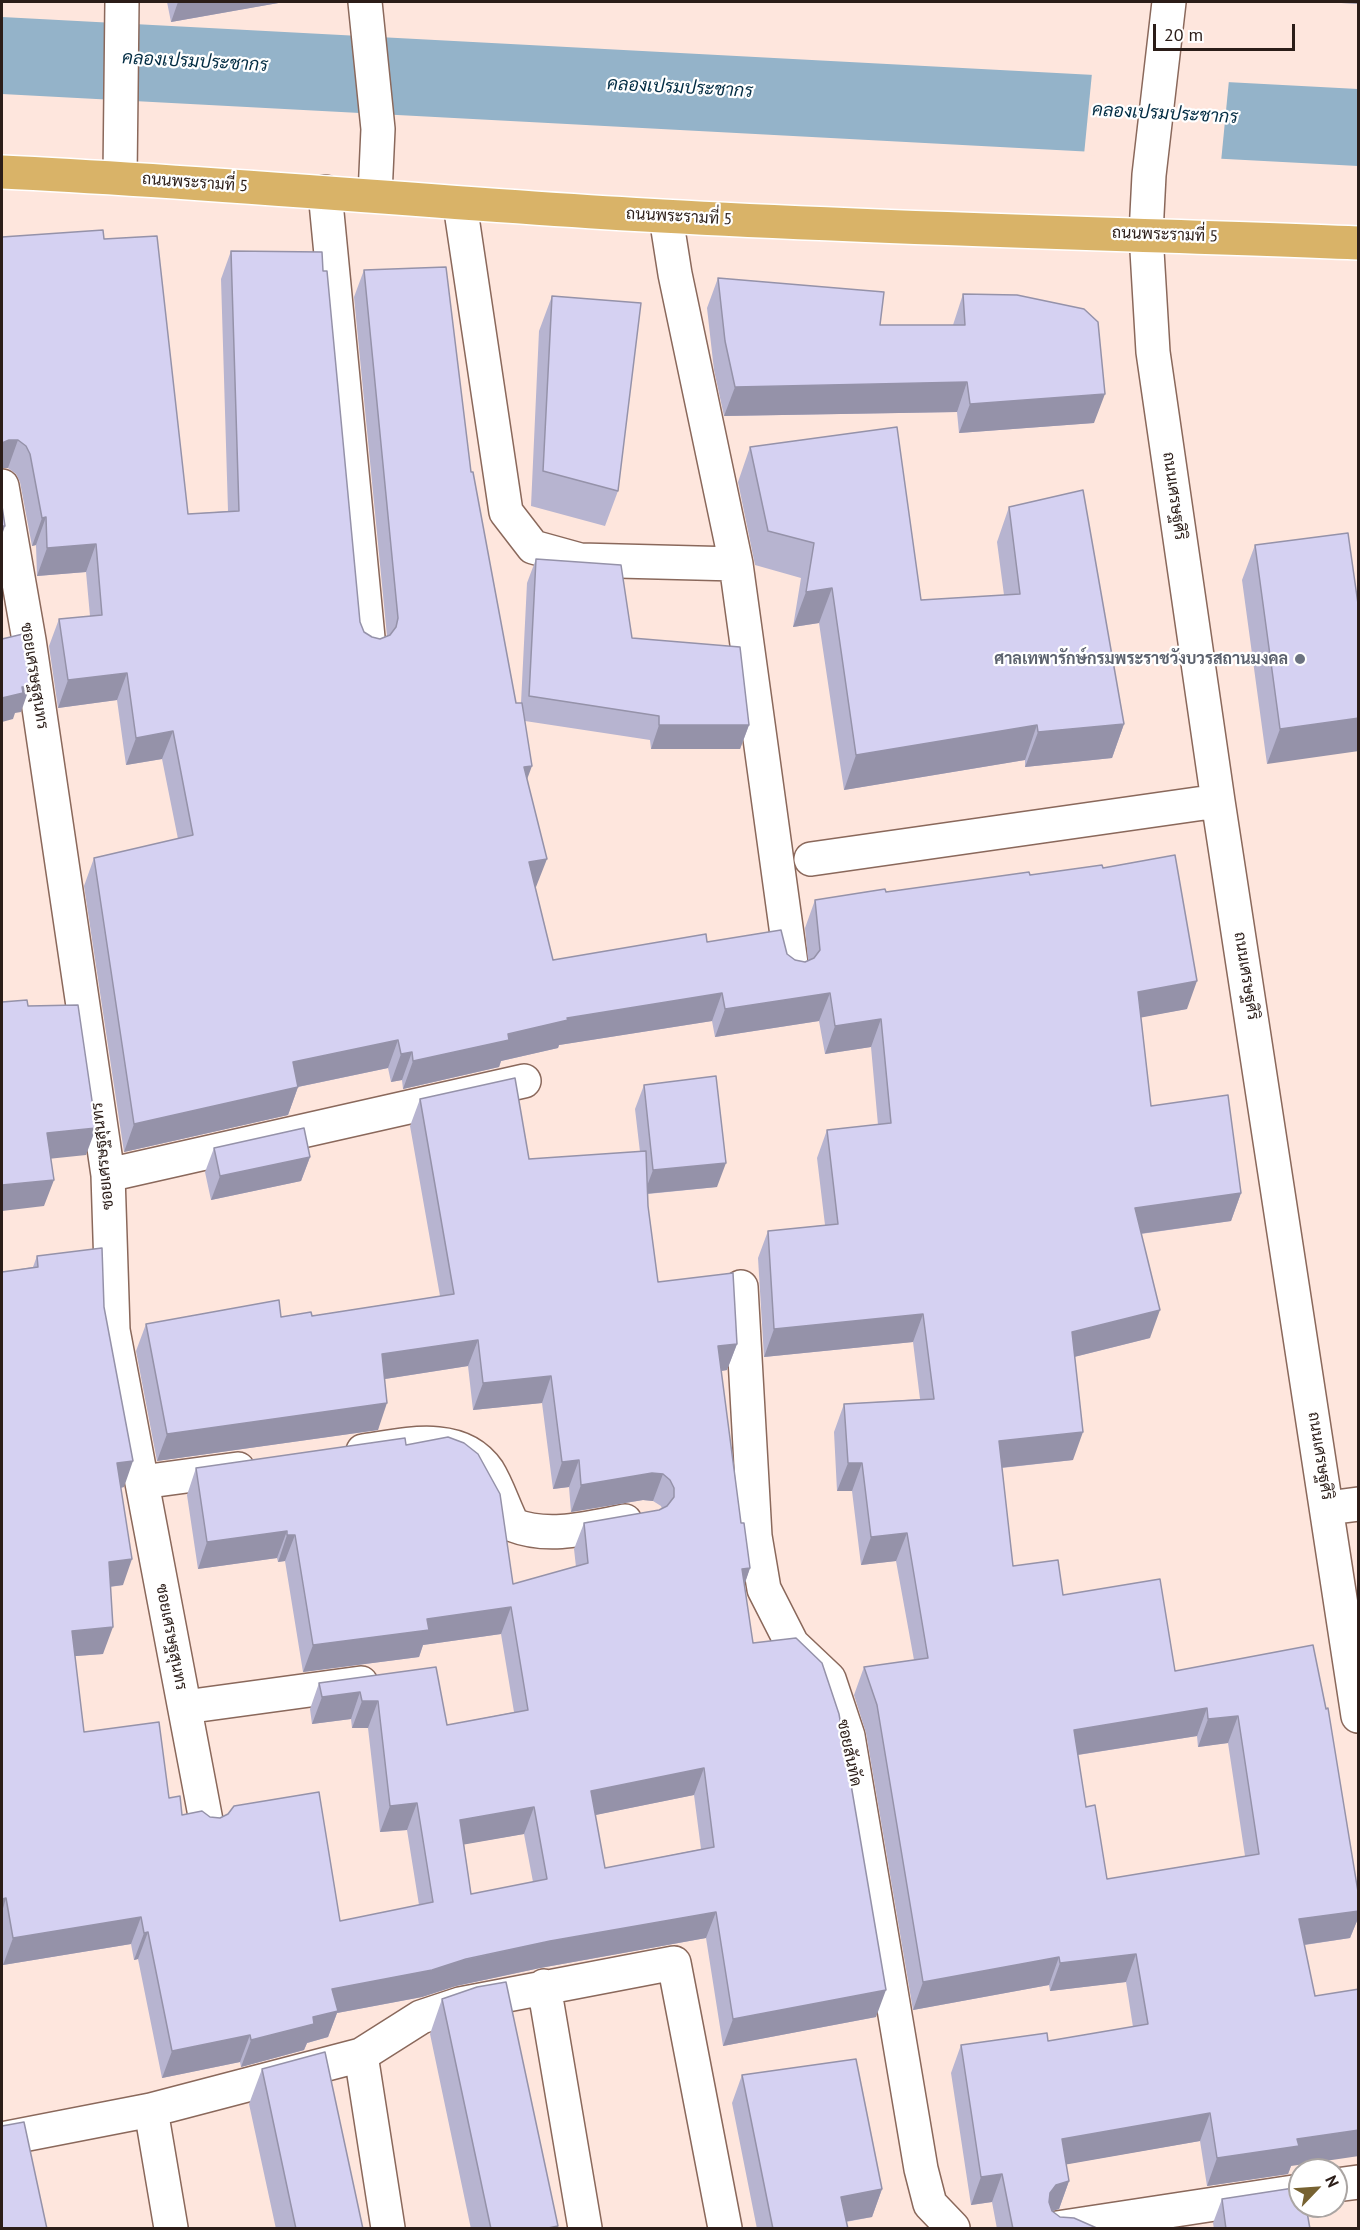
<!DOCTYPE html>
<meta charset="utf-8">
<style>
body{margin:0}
#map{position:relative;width:1360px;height:2230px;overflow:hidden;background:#fee6dd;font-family:"PT Sans",sans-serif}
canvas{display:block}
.frame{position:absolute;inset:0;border:3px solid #2b1d18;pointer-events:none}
.north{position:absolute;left:1288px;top:2158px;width:60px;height:60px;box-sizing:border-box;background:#fff;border:2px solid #aaa5a3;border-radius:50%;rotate:65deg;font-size:16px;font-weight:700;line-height:24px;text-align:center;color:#2b1d18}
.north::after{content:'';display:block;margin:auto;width:21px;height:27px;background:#776231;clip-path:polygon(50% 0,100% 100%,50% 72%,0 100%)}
.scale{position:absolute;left:1153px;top:24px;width:142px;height:27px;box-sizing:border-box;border:3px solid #2b1d18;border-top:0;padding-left:8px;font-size:18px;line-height:21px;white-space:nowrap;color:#2b1d18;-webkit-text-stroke:4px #fff;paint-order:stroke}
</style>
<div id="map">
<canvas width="1360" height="2230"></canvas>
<div class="frame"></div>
<div class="north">N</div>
<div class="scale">20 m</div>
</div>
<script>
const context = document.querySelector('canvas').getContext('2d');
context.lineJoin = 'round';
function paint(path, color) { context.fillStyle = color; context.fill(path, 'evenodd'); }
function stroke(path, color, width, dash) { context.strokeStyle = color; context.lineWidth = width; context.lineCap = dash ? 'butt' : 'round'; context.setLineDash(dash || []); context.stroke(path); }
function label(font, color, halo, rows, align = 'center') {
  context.font = font + ' "PT Sans",Sarabun,sans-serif'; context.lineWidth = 4.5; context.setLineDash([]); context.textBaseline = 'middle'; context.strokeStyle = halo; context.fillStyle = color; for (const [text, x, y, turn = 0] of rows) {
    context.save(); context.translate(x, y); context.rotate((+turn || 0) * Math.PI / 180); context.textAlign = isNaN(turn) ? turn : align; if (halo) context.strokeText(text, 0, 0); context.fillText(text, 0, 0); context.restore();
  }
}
const water = new Path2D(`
 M2,17L1358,89V166L2,94Z`);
const pier = new Path2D(`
 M1092,73L1229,80L1221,162L1084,155Z`);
const minor = new Path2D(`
 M365,2L378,129L375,195
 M1169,2L1149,175L1146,234L1153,352L1218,801L1358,1716
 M120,177L122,2
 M325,192L369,648
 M460,204L506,512L533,547L580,560L736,564
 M666,217L675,274L736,564L792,971
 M2,486L29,640L108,1175L113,1330L207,1826
 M811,859L1218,801
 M108,1175L524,1081
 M741,1287L755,1536L764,1589L792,1644L829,1679L848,1736L921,2169L930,2204L953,2228
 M363,1451C404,1445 460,1430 488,1471C498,1487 504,1508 513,1525C549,1539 588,1528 625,1521
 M142,1482L238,1469
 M1328,1508L1358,1504
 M185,1707L361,1683
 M544,1986L585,2228
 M361,2055L388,2228
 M151,2110L171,2228
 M2,2139L151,2110L361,2055L421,2017L460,2004L674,1963L725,2228
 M1336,2185L1358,2182
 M1057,2228L1300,2191`);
const major = new Path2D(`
 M2,172C222,182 442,204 662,216C894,229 1127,234 1358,243`);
const wall = new Path2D(`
 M167,2H284L171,22Z
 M2,237L104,239L188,514L228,511L221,279L231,251L323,271L360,622L364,632L372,637L380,639L387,636L354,297L364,270L471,472L516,703H521L527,583L536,559L632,638L749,725L740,749H651L650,740L525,721L527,780L536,887H535L553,960L707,942L787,954L795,960L805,962L808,960L805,928L815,900L1103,868L1187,1009L1141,1017L1151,1106L1241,1193L1231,1221L1141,1234L1150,1338L1074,1357L1073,1460L1002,1468L1013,1566L1063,1595L1175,1671L1313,1645L1359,1898V1916L1350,1938L1305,1945L1291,2166L1288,2174L1207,2186L1200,2141L1066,2164L1069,2181L1059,2209L1052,2211L1060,2217L1099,2229H997L992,2202L971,2205L951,2073L961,2045L1048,2041L1133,2027L1126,1982L1050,1991L1049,1985L913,2010L866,1733L854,1695L864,1667L914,1660L896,1561L861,1565L852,1491H837L834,1432L844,1404L920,1399L913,1342L764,1357L758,1258L768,1231L825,1225L817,1158L827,1130L878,1125L871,1047L825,1054L819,1021L715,1037L712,1021L559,1045L558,1048L501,1061L499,1067L403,1089L402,1080L391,1082L388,1068L298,1087L288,1115L124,1152L84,886L94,858L178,839L162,759L126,765L117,700L58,708L49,646L59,619L90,616L86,572L37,576L36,545L32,546L20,482L16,474L8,468H2ZM1197,1736L1198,1747L1228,1743L1245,1856L1107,1879L1086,1807L1078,1755Z
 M718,278L880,325H953L963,294L1094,423L959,433L957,412L724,416L714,370L707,308Z
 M552,296L618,491L605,526L531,506L539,331Z
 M750,447L921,600L1004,595L997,542L1009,507L1124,724L1112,758L1025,767V760L844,790L819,623L793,627L801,578L755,565L738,482Z
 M1255,545L1359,611L1267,764L1242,580Z
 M644,1085L717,1187L648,1194V1206L658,1282L737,1344L727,1370L721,1371L741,1523L750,1568L744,1585L753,1643L876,2017L723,2046L706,1938L540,1968L456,1986L422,1997L337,2013L328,2037L307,2043L304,2050L241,2067L240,2062L162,2078L138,1959L134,1960L131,1944L3,1965L2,1955V1272L33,1267L37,1256L104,1307L124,1487L121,1488L123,1585L110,1587L103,1654L75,1656L84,1732L169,1798L182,1815L340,1921L419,1905L407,1830L380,1832L368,1728H352L351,1719L312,1724L310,1709L319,1683L436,1667L447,1725L514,1712L501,1634L423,1645L419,1657L303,1672L285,1561L278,1562L277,1558L198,1569L187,1495L196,1468L406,1445L513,1584L576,1567L574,1549L584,1523L659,1510L662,1509L661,1506L653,1501L643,1500L571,1512L569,1487L553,1489L542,1403L473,1410L468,1366L385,1379L378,1430L157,1461L136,1351L146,1324L281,1317L312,1316L440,1296L410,1126L420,1099L529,1159L640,1152L635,1109ZM694,1795L701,1849L605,1868L595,1815ZM524,1834L533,1882L471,1894L464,1844Z
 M214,1148L310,1157L301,1181L211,1200L205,1172Z
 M442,1999L557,2229H471L430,2034Z
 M262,2069L363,2229H276L249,2104Z
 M742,2075L882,2189L872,2217L846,2222L848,2229H757L732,2103Z
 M1222,2199L1310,2229H1214L1213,2223Z`);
const shadedWall = new Path2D(`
 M178,2H284L171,22Z
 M1342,2H1359V4L1341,3Z
 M967,382L957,412L724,416L735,387Z
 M1105,394L1094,423L959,433L970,404Z
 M9,440H18L8,468H2V443Z
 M46,517L36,545L32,546L42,518Z
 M2,526H5L2,535Z
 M96,544L86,572L37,576L47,548Z
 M832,588L819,623L793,627L806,592Z
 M127,673L117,700L58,708L68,680Z
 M30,686L21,712L15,713L13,719L2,722V698L22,687Z
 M1359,718V751L1267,764L1280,729Z
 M1124,724L1112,758L1025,767L1038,732Z
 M659,725H749L740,749H651Z
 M1037,725L1025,760L844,790L856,755Z
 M173,731L162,759L126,765L136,738Z
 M532,766L522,793L524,767Z
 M547,859L536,887L519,890L529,862Z
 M1197,981L1187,1009L1128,1020L1138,992Z
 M722,993L712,1021L559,1045L558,1048L501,1061L499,1067L403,1089L413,1061L567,1018Z
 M830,993L819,1021L715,1037L725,1009Z
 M881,1019L871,1047L825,1054L835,1026Z
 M398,1040L388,1068L283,1090L293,1062Z
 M412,1052L402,1080L391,1082L401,1054Z
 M298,1087L288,1115L124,1152L134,1124Z
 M96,1128L86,1155L38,1160L47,1133Z
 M310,1157L301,1181L211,1200L220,1176Z
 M726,1163L717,1187L644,1194L653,1170Z
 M54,1180L44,1206L2,1211V1185Z
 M1241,1193L1231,1221L1124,1236L1135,1208Z
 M1160,1310L1150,1338L1062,1360L1072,1332Z
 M923,1314L913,1342L764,1357L774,1329Z
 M478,1340L468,1366L372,1381L382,1354Z
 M737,1344L727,1370L708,1373L718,1346Z
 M551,1376L542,1403L473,1410L483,1383Z
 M387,1403L378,1430L157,1461L167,1434Z
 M1083,1432L1073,1460L989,1469L999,1441Z
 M579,1460L569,1487L553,1489L562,1462Z
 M133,1461L124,1487L107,1490L117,1463Z
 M848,1463H862L852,1491H837Z
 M652,1473L663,1474L653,1501L643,1500L571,1512L581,1485Z
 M287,1531L277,1558L198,1569L207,1542Z
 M907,1533L896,1561L861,1565L871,1537Z
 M287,1535H295L285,1561L278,1562Z
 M132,1559L123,1585L99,1588L109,1562Z
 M750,1568L741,1595L742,1569Z
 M511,1607L501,1634L423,1645L419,1657L303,1672L313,1645L427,1619Z
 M113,1627L103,1654L63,1657L72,1631Z
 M360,1692L351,1719L312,1724L322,1697Z
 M362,1701H378L368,1728H352Z
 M1207,1708L1197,1736L1064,1757L1074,1730Z
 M1238,1716L1228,1743L1198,1747L1208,1719Z
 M704,1768L694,1795L581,1818L591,1791Z
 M417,1803L407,1830L380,1832L390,1806Z
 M534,1807L524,1834L450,1847L460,1820Z
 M6,1898L2,1912V1899Z
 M1359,1911V1916L1350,1938L1289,1947L1299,1919Z
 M716,1912L706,1938L540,1968L456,1986L422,1997L337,2013L328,2037L307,2043L304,2050L241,2067L251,2040L313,2017L332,1989L550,1941Z
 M141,1917L131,1944L3,1965L13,1938Z
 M148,1932L138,1959L134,1960L144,1933Z
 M1136,1954L1126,1982L1050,1991L1060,1963Z
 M1059,1957L1049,1985L913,2010L923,1982Z
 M886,1990L876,2017L723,2046L733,2019Z
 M250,2035L240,2062L162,2078L172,2051Z
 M1210,2113L1200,2141L1052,2167L1062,2139Z
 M1359,2130V2156L1291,2166L1288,2174L1207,2186L1217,2158L1297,2139Z
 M1002,2174L992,2202L971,2205L981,2177Z
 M1069,2181L1059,2209L1046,2213L1050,2193L1056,2185Z
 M882,2189L872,2217L831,2224L841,2197Z
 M558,2226L557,2229H543Z`);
const building = new Path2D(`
 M103,230L104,239L157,236L188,514L239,511L231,251L322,252L323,271H327L360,622L364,632L372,637L380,639L390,635L396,627L398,618L364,270L446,267L471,472H473L516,703H522L532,766L524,767L547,859L529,862L553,960L706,934L707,942L781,930L787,954L795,960L805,962L814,958L820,950L815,900L885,889L886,892L1029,872L1030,875L1102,865L1103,868L1175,855L1197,981L1138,992L1151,1106L1228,1095L1241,1193L1135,1208L1160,1310L1072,1332L1083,1432L999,1441L1013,1566L1058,1560L1063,1595L1160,1579L1175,1671L1313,1645L1326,1709L1328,1708L1359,1898V1911L1299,1919L1315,1996L1359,1989V2130L1297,2139L1299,2146L1217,2158L1210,2113L1062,2139L1069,2181L1056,2185L1050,2193L1049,2202L1052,2211L1060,2217L1074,2218L1099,2229H1013L1002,2174L981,2177L961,2045L1047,2033L1048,2041L1148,2024L1136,1954L1060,1963L1059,1957L923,1982L877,1705L864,1667L928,1658L907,1533L871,1537L862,1463H848L844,1404L934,1399L923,1314L774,1329L768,1231L838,1224L827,1130L891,1123L881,1019L835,1026L830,993L725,1009L722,993L567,1018L568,1020L508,1034L509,1040L413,1061L412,1052L401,1054L398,1040L293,1062L298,1087L134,1124L94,858L193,835L173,731L136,738L127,673L68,680L59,619L102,615L96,544L47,548L46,517L42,518L30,454L26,446L18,440H9L2,443V237ZM1207,1708L1208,1719L1238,1716L1259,1854L1107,1879L1095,1805L1086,1807L1074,1730Z
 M718,278L884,292L880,325H965L963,294L1017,295L1084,309L1098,322L1105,394L970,404L967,382L735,387L725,341Z
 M552,296L641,303L618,491L543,471Z
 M897,427L921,600L1020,594L1009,507L1083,490L1124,724L1038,732L1037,725L856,755L832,588L806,592L814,543L768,531L750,447Z
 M2,506L5,526H2Z
 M1348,533L1359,611V718L1280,729L1255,545Z
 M536,559L621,565L632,638L740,647L749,725H659V716L529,696Z
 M23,634L30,686L22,687L23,693L2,698V639Z
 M27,1000L28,1006L78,1005L96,1128L47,1133L54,1180L2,1185V1002Z
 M716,1076L726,1163L653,1170L644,1085Z
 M515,1078L529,1159L646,1151L648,1206L658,1282L733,1273L737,1344L718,1346L741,1523H744L750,1568L742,1569L753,1643L796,1638L822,1663L839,1714L886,1990L733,2019L716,1912L550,1941L466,1959L432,1970L332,1989L338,2011L313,2017L314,2024L251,2040L250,2035L172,2051L148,1932L144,1933L141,1917L13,1938L6,1898L2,1899V1272L38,1267L37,1256L102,1248L104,1307L133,1461L117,1463L132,1559L109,1562L113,1627L72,1631L84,1732L159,1722L169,1798L180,1796L182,1815L202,1811L210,1817L220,1818L228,1814L234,1806L319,1792L340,1921L433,1902L417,1803L390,1806L378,1701H362L360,1692L322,1697L319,1683L436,1667L447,1725L528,1710L511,1607L427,1619L429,1630L313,1645L295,1535H287V1531L207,1542L196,1468L405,1438L406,1445L448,1437L464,1443L478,1454L500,1494L513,1584L588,1563L584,1523L659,1510L667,1506L674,1497V1488L670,1480L663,1474L652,1473L581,1485L579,1460L562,1462L551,1376L483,1383L478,1340L382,1354L387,1403L167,1434L146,1324L279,1300L281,1317L311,1312L312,1316L454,1294L420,1099ZM704,1768L714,1847L605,1868L591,1791ZM534,1807L547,1879L471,1894L460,1820Z
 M304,1128L310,1157L220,1176L214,1148Z
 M506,1982L558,2226L543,2229H491L442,1999L477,1987Z
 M325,2052L363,2229H296L262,2069Z
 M856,2059L882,2189L841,2197L848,2229H773L742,2075Z
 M24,2122L47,2229H2V2126Z
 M1300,2187V2206H1306L1310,2229H1226L1222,2199Z`);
const markers = [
 [1300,659,6,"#6b7280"]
];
const streetNames = [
 ["ถนนพระรามที่ 5",195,183,4],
 ["ถนนพระรามที่ 5",679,217,3],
 ["ถนนพระรามที่ 5",1165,235,2],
 ["ถนนเศรษฐศิริ",1174,496,82],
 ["ซอยเศรษฐสุนทร",34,676,81],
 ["ถนนเศรษฐศิริ",1246,976,81],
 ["ซอยเศรษฐสุนทร",103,1156,-96],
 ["ถนนเศรษฐศิริ",1320,1456,81],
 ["ซอยเศรษฐสุนทร",171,1637,79],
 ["ซอยสันทัด",849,1753,78]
];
const worshipNames = [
 ["ศาลเทพารักษ์กรมพระราชวังบวรสถานมงคล",1288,659]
];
const waterNames = [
 ["คลองเปรมประชากร",195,62,3],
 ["คลองเปรมประชากร",680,88,3],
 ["คลองเปรมประชากร",1165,114,3]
];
paint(water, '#94b3c9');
paint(pier, '#fee6dd');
stroke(minor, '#8a685b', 36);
stroke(major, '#fff', 36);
stroke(minor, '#fff', 33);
stroke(major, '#d9b368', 33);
paint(wall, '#b7b4d0');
paint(shadedWall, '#9592a9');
paint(building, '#d5d1f2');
stroke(building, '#9592a9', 1.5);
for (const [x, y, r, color] of markers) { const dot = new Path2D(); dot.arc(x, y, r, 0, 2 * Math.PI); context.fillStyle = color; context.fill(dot); stroke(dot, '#fff', 2); }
label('16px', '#2b1d18', '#fff', streetNames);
label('bold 16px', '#5b616d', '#fff', worshipNames, 'right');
label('italic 18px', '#032d44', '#fff', waterNames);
</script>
